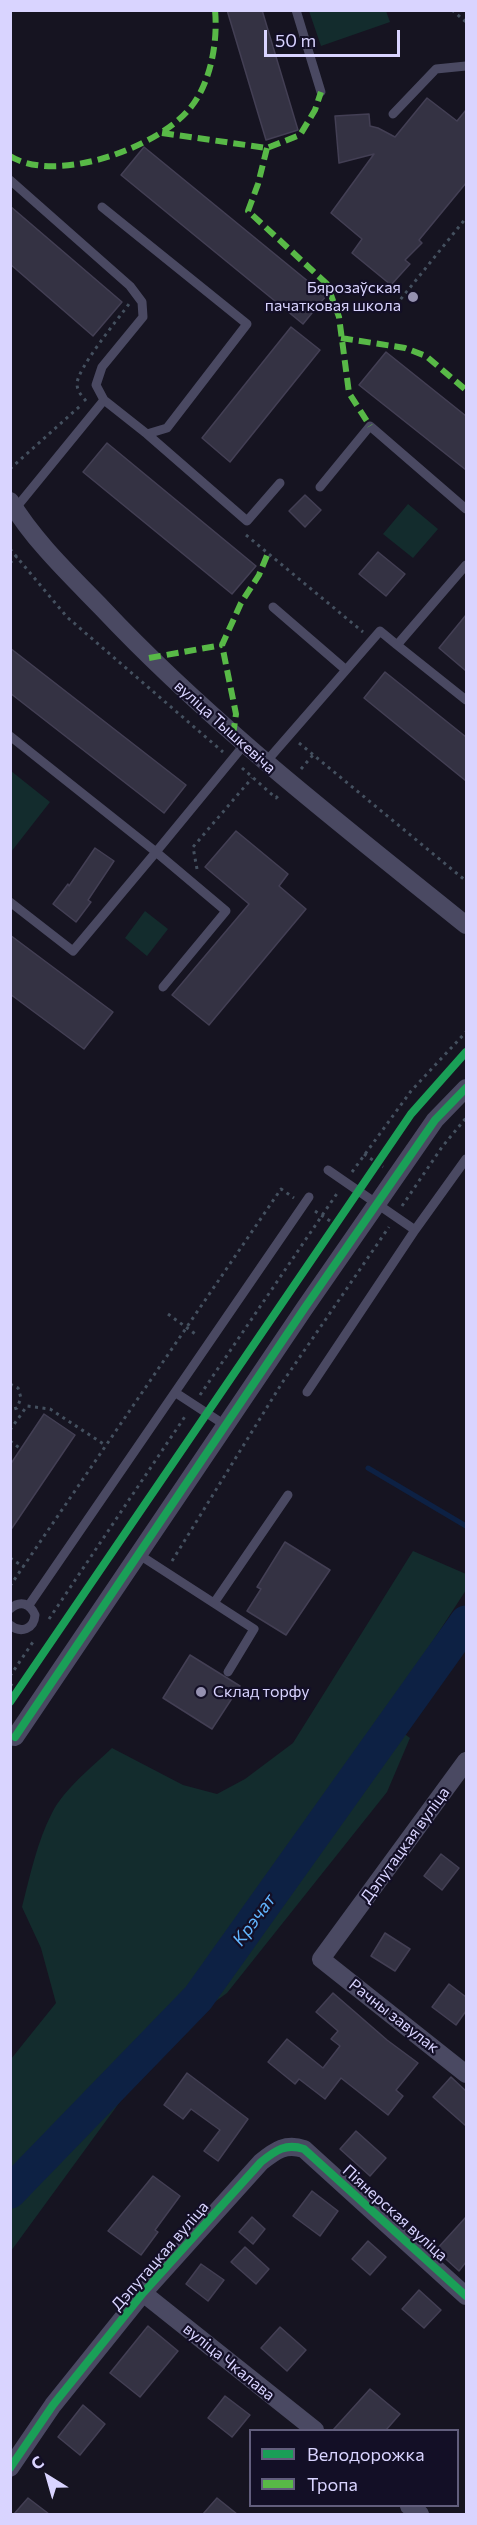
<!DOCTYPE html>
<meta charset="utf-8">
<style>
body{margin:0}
#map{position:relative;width:477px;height:2525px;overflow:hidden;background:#161421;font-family:Commissioner,sans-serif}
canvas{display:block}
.frame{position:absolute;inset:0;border:12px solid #d9d4ff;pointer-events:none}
.legend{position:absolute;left:249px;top:2429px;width:210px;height:78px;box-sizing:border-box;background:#130f26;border:2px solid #625e7d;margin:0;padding:8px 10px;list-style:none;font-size:18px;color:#d9d4ff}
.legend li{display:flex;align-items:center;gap:12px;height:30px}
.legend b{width:30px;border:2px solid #625e7d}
.north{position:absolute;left:18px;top:2447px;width:60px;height:60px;-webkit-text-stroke:4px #130f26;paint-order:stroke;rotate:323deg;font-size:16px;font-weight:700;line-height:24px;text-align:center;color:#d9d4ff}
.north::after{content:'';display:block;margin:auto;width:21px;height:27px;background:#d9d4ff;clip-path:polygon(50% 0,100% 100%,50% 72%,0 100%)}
.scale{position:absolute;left:264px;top:30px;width:136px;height:27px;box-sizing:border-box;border:3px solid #d9d4ff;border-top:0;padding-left:8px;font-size:18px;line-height:21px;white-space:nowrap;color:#d9d4ff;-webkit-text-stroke:4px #130f26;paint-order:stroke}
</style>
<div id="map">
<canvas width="477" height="2525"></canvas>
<div class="frame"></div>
<ul class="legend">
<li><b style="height:8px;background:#1a9f57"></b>Велодорожка</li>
<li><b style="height:8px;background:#58b947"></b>Тропа</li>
</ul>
<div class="north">С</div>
<div class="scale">50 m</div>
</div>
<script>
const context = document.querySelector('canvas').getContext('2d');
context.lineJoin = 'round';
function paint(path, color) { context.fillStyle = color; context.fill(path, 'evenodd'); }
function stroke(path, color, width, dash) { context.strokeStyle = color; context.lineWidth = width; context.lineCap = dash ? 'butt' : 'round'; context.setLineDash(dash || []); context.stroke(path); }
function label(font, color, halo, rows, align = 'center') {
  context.font = font + ' Commissioner,sans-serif'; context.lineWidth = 4.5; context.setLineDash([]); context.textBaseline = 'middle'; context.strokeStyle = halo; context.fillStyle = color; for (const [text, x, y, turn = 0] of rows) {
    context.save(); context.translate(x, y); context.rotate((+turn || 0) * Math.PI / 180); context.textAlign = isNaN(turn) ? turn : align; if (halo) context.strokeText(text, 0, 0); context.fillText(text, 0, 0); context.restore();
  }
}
const green = new Path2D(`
 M309,11H386L390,22L321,46Z
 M408,504L438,529L413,558L383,534Z
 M11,771L50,802L11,852Z
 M145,911L168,929L147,956L125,938Z
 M413,1551L466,1574V1590L383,1718L410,1738L387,1792L227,1993L168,2036L11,2251V2059L56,2003L41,1948L22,1907C30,1876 37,1842 52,1813C64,1789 93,1766 112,1748L183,1785L217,1794L245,1779L293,1743Z`);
const stream = new Path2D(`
 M368,1468L466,1526`);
const river = new Path2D(`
 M10,2192L198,1998L466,1622`);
const building = new Path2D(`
 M227,10H262L298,130L266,140Z
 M427,98L457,121L466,110V183L419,240L422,243L405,260L410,264L391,285L352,253L362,239L331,213L374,154L339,163L335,116L369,114L370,126L378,128L395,137Z
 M144,147L326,296L303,324L121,175Z
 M10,206L122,302L93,336L10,264Z
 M291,327L320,350L230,462L202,438Z
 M386,352L466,416V470L359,385Z
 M107,443L256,566L232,594L83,472Z
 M305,495L321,510L305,527L289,511Z
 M378,552L405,574L386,596L359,574Z
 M466,615V671L439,648Z
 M10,648L186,785L164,813L10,693Z
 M385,672L466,737V781L364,698Z
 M236,831L288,874L279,886L306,909L209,1025L172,995L249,904L205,867Z
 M95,848L114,861L88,900L91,902L76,922L53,904L68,884L69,886Z
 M10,935L113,1012L84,1049L10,994Z
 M44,1414L75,1435L10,1531V1465Z
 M285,1542L330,1570L286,1635L247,1611L261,1589L257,1587Z
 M190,1655L240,1686L212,1729L163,1698Z
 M441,1854L459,1868L442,1890L424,1876Z
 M385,1933L410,1949L395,1971L371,1956Z
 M449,1984L466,1997V2011L456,2025L432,2007Z
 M333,1993L387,2040L418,2063L396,2090L403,2096L388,2115L341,2078L325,2099L299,2079L295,2084L268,2062L287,2039L323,2068L340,2046L331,2039L338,2031L316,2012Z
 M187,2073L248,2119L218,2161L204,2151L220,2130L191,2109L183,2119L164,2105Z
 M451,2077L466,2091V2126L433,2097Z
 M356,2131L386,2158L370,2176L340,2149Z
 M153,2176L180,2196L155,2230L158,2232L141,2255L108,2231Z
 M312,2191L338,2211L320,2236L293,2216Z
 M252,2217L265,2229L253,2244L239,2232Z
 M466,2217V2262L459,2271L436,2250Z
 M368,2241L386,2257L370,2275L352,2259Z
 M245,2247L269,2269L256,2284L231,2262Z
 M201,2264L224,2280L208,2301L186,2284Z
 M419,2290L441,2310L424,2328L402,2309Z
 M148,2326L178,2351L140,2397L110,2373Z
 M280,2327L306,2350L287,2371L261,2348Z
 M370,2389L400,2414L386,2430H333Z
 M225,2396L250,2415L232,2437L208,2418Z
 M83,2405L105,2424L80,2455L58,2437Z
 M28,2498L49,2514H14Z
 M217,2498L237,2514H203Z`);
const path = new Path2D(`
 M452,10L466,22
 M396,305L466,218
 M86,401C82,396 77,391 77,384C77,369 118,319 129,304
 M10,469L80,406
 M246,535L363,632
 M10,549L67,617L223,752
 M10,563L17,556
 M299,743L466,881
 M242,768L276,798L279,795
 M301,769L313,755
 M197,869L193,847L252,778
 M364,1154L383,1167
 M352,1172L411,1091L466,1032
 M402,1206L442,1147L466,1118
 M315,1211L339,1227
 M168,1314L198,1336
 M10,1384L18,1388L21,1398L17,1408L10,1410
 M200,1395L338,1192
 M10,1430L27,1406L50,1409L105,1445
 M10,1441L21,1449
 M10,1558L24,1567
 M172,1561L282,1383L389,1227
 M10,1586L281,1189L294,1198
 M49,1619L186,1415
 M10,1676L35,1639
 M10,1684L20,1691`);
const lane = new Path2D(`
 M296,10L321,92
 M393,114L436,69L466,66
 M10,180L130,286L142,302L143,317L102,367L96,385L104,400L15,509
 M102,207L247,324L167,428L147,434L104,400
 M147,434L247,521L280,483
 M320,487L370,426L466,509
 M273,607L346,670
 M397,645L466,700
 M10,736L156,852L244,745
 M265,763L380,631L397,645L466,565
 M10,902L73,951L156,852L226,911L163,987
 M415,1230L466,1159
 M307,1392L415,1230L328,1170
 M176,1393L225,1425
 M138,1554L254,1629L228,1672
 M214,1603L288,1495
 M29,1605L309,1197
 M10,1609C20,1600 30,1603 35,1615C34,1629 21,1634 10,1625`);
const street = new Path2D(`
 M10,501C34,541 70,575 102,608C213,726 341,824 466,925
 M15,1737L304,1309L435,1120L466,1088
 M466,1761L321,1959L466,2074
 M143,2293L315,2430
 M10,2468L53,2405L143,2293L261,2162C276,2150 286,2143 304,2149L466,2296
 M409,2506L420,2514`);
const quiet = new Path2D(`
 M162,133L267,148L300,135L315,110L321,92
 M267,148L258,184L248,211L327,284L339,317L349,393L370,426
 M10,156C56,185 160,147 191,107C211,82 218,41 215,10
 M341,338L405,348L426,356L466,390
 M149,658L222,645
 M233,735L236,714L222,645L241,603L259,575L268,553`);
const cycleway = new Path2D(`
 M10,1702L411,1114L466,1052
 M15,1737L304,1309L435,1120L466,1088
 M10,2468L53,2405L143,2293L261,2162C276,2150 286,2143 304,2149L466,2296`);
const markers = [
 [413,297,6,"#9591b1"],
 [201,1692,6,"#9591b1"]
];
const poiNames = [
 ["Бярозаўская",401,288],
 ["пачатковая школа",401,306],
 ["Склад торфу",213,1692,"left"]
];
const streetNames = [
 ["вуліца Тышкевіча",225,727,42],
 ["Дэпутацкая вуліца",405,1845,-54],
 ["Рачны завулак",394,2016,38],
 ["Піянерская вуліца",395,2213,42],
 ["Дэпутацкая вуліца",160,2256,-49],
 ["вуліца Чкалава",229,2362,39]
];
const waterNames = [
 ["Крэчат",254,1920,-54]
];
paint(green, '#132c2d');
stroke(stream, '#0d2144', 5);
stroke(river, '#0d2144', 33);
paint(building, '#343243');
stroke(building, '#433f54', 1.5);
stroke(path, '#44505f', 3, [3, 4.5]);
stroke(lane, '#4a4962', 9);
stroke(street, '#4a4962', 18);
stroke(quiet, '#58b947', 6, [12, 6]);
stroke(cycleway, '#1a9f57', 8);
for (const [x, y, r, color] of markers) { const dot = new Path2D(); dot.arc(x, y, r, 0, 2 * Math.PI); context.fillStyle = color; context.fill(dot); stroke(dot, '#130f26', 2); }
label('16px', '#d9d4ff', '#130f26', poiNames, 'right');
label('16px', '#d9d4ff', '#130f26', streetNames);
label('italic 18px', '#62b6ff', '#130f26', waterNames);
</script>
